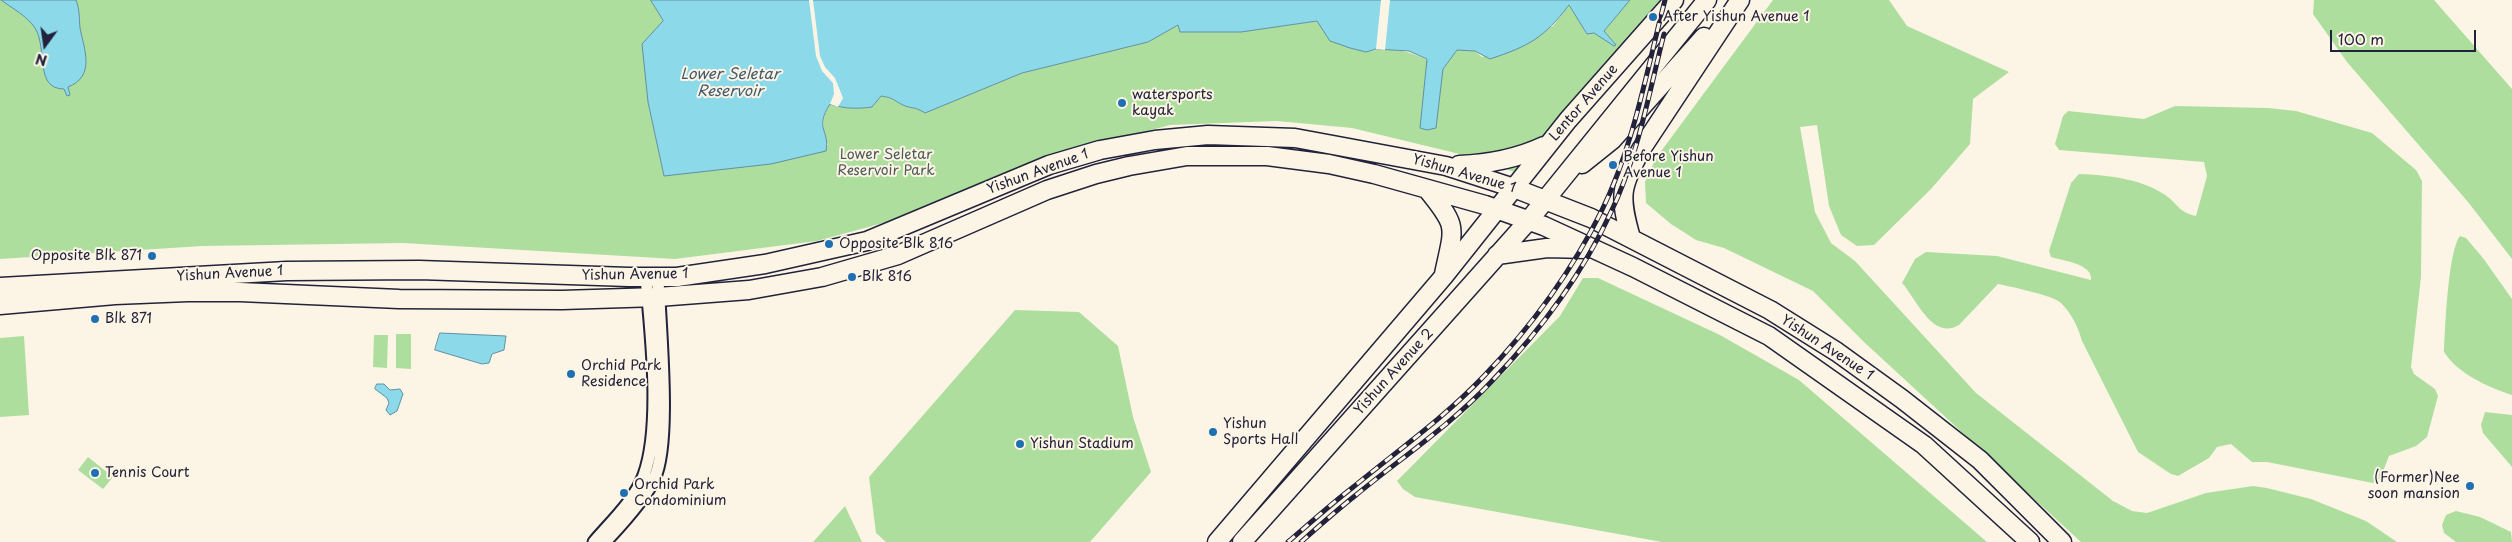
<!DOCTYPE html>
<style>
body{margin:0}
#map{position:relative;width:2512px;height:542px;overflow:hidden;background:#fcf5e5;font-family:"Playpen Sans",sans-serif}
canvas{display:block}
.north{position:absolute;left:20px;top:20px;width:50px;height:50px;-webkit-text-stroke:4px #fcf5e5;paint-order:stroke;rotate:194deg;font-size:14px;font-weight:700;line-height:20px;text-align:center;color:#22223b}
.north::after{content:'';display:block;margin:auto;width:18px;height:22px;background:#22223b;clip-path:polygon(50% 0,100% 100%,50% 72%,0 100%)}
.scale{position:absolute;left:2330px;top:30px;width:146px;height:22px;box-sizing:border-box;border:2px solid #22223b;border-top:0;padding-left:6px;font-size:15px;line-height:18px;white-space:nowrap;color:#22223b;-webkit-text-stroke:4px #fcf5e5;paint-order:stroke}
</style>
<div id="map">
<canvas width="2512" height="542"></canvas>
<div class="north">N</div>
<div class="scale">100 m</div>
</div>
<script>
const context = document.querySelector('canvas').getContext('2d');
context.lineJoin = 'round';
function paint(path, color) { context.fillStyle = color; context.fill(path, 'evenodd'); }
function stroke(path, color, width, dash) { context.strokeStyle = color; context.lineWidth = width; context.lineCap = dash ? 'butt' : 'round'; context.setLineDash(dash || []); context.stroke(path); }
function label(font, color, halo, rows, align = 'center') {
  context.font = font + ' "Playpen Sans",sans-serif'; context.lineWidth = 4; context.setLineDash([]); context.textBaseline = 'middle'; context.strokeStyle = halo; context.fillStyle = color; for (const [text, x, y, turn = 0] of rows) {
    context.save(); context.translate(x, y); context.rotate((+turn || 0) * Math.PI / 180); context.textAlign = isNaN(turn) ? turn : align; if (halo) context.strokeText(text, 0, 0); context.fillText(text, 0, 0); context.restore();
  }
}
const green = new Path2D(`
 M0,0H651L663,21L648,102L664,176L828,145C822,128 821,119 830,104C844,109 858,109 872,107L881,96C895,98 892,100 903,105C911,109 914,106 925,113L1022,73L1148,42L1178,25L1241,32L1318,21L1366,52C1394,44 1420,54 1443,69L1457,50L1475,51L1482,57L1553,26L1569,5L1587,34L1594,33L1616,45L1604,31L1630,0H1668L1520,174L1468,156L1352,128L1277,121L1170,125L1096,145L905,217L817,241L675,259L403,243L202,246L0,259Z
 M1773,0H1889L1907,26L2009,72L1973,99L1970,144L1931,189L1874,245L1857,246L1841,235L1829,206L1817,125L1800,127L1815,212L1831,243L1855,261L1976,393L2113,501L2132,511L2147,513L2206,493L2253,486L2267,488L2311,499L2366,521L2397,542H2081L1864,342L1813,291L1724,248L1696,240L1671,224L1646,203L1645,182L1656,158Z
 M2314,0H2434L2512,89V259L2468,202L2347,62L2313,14Z
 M2175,106L2268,108L2296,111L2372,133L2416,170L2422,181L2421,277L2411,367L2414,374L2435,389L2438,396L2427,437L2416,446L2389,456L2380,479L2373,483L2267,462H2252L2231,444L2217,447L2209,458L2178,476L2171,474L2138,452L2082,341C2078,327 2072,314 2061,303C2053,295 2011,287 1998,284L1959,325C1932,341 1916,298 1902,283L1915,259L1926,252L1997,256L2091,280C2093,264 2064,261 2051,257L2049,251L2071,183L2079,174C2109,175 2144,179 2168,197C2180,207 2179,212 2196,216L2207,176L2204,162L2059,150L2055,144L2063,116L2068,111L2144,119Z
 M2460,236L2466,238L2483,258L2512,299V395C2488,387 2458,374 2444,352C2445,330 2448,251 2460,236Z
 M1583,278H1598L1720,335L1799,380L1987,542H1662L1415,497L1403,489L1397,481L1560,316Z
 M1015,310L1079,312L1118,346L1133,417L1151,472L1090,542H886L876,533L869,477Z
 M396,334H411V369L396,368Z
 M374,335H388L387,368L373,367Z
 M24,336L29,415L0,417V338Z
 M2485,412L2512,415V467L2483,433L2481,425Z
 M88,457L113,477L103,489L78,470Z
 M845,506L862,542H813Z
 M2456,511L2480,517L2511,532L2512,542H2456L2444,533L2442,525L2446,515Z`);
const water = new Path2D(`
 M1,0H76C80,10 79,18 80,28C84,49 96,76 68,87L70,95L67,96L64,89C34,89 48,49 35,28C27,16 13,9 1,0Z
 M651,0H1630L1604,31L1616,45L1614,46L1594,33L1587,34L1569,5C1544,38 1529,46 1490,59L1475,51L1457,50L1443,69L1436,128L1427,130L1420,128L1427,59L1409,51L1376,49L1366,52L1350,48L1330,41L1317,21L1241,32H1180L1178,25L1148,42L1022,73L925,113C914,106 911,109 903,105C892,100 895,98 881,96L872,107C858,109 844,109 830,104C814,129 830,130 826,151L771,164L664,176L648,102L642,44L663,21Z
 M440,333L506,336L504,350L492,354L489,363L482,364L435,350Z
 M377,384H384L390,390L400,389L403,394L397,411L390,415L386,410L389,403L387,398L375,389Z`);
const pier = new Path2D(`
 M809,0H813L820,56L825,67L835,78L843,98L838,107L830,104L834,94L833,83L822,71L816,56Z
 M1381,0H1390L1385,50L1376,49Z`);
const street = new Path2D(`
 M594,542C611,522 635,500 644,475C662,426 651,331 646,277
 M605,542C620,526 646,498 654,479C672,442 659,322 658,277`);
const primary = new Path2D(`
 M1582,164L1612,140L1704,37
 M1459,165C1489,164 1516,159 1544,146
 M1427,189C1459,228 1454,226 1444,274
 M1631,238C1619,196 1620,187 1642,148L1740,0
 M1497,255L1547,248L1586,249
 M0,287L287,271L419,270L629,277H677L765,264L867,241L1049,165L1100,150L1155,140L1208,135L1295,138L1446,166L1514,188L1591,218L1770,310L1837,352L1902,399L1980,460L2062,542
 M0,305L115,295L188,292H240L399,299L562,300L658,297L749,290L822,277L898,255L1047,190L1096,174L1129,166L1187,156H1267L1329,164L1374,174L1485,205L1544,226L1633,267L1769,336L1924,445L2030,542
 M1217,542L1444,276L1568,120L1674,0
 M1242,542L1529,220L1707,0`);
const rail = new Path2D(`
 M1288,542C1309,524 1330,505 1352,488C1397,451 1444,418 1484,376C1531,327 1572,271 1602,210C1634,145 1647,69 1665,0
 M1301,542C1319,526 1337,510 1356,495C1401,458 1451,425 1492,381C1540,331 1582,275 1611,212C1638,156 1649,93 1664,34`);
const markers = [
 [1653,17,5,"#1f6fb2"],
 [1122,103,5,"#1f6fb2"],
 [1613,165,5,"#1f6fb2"],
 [829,244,5,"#1f6fb2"],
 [152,256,5,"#1f6fb2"],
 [852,277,5,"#1f6fb2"],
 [95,319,5,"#1f6fb2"],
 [571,374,5,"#1f6fb2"],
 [1213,432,5,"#1f6fb2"],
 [1020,444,5,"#1f6fb2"],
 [95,473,5,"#1f6fb2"],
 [2470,486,5,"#1f6fb2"],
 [624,493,5,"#1f6fb2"]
];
const poiNames = [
 ["After Yishun Avenue 1",1663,17],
 ["watersports",1132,95],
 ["kayak",1132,111],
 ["Before Yishun",1623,157],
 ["Avenue 1",1623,173],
 ["Opposite Blk 816",839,244],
 ["Opposite Blk 871",142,256,"right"],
 ["Blk 816",862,277],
 ["Blk 871",105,319],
 ["Orchid Park",581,366],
 ["Residence",581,382],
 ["Yishun",1223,424],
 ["Sports Hall",1223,440],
 ["Yishun Stadium",1030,444],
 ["Tennis Court",105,473],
 ["(Former)Nee",2460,478,"right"],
 ["soon mansion",2460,494,"right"],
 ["Orchid Park",634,485],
 ["Condominium",634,501]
];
const streetNames = [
 ["Lentor Avenue",1584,103,-49],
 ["Yishun Avenue 1",1038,172,-20],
 ["Yishun Avenue 1",1464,174,16],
 ["Yishun Avenue 1",230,274,-3],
 ["Yishun Avenue 1",635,275,-1],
 ["Yishun Avenue 1",1827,348,33],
 ["Yishun Avenue 2",1394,372,-48]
];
const parkNames = [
 ["Lower Seletar",886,155],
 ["Reservoir Park",886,171]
];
const waterNames = [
 ["Lower Seletar",730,75],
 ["Reservoir",730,92]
];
paint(green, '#adde9e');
paint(water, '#8bd9e9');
stroke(water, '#6190a3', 1);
paint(pier, '#fcf5e5');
stroke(street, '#22223b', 15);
stroke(primary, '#22223b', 21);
stroke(street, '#fcf5e5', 11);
stroke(primary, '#fcf5e5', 18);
stroke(rail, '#22223b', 5);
stroke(rail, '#fcf5e5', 3, [9]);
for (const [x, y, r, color] of markers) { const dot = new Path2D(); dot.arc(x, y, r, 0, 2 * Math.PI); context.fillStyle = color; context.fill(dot); stroke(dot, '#fcf5e5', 2); }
label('14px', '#22223b', '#fcf5e5', poiNames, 'left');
label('14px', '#22223b', '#fcf5e5', streetNames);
label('14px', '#4c5a59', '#fcf5e5', parkNames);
label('italic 15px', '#42596f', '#fcf5e5', waterNames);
</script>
